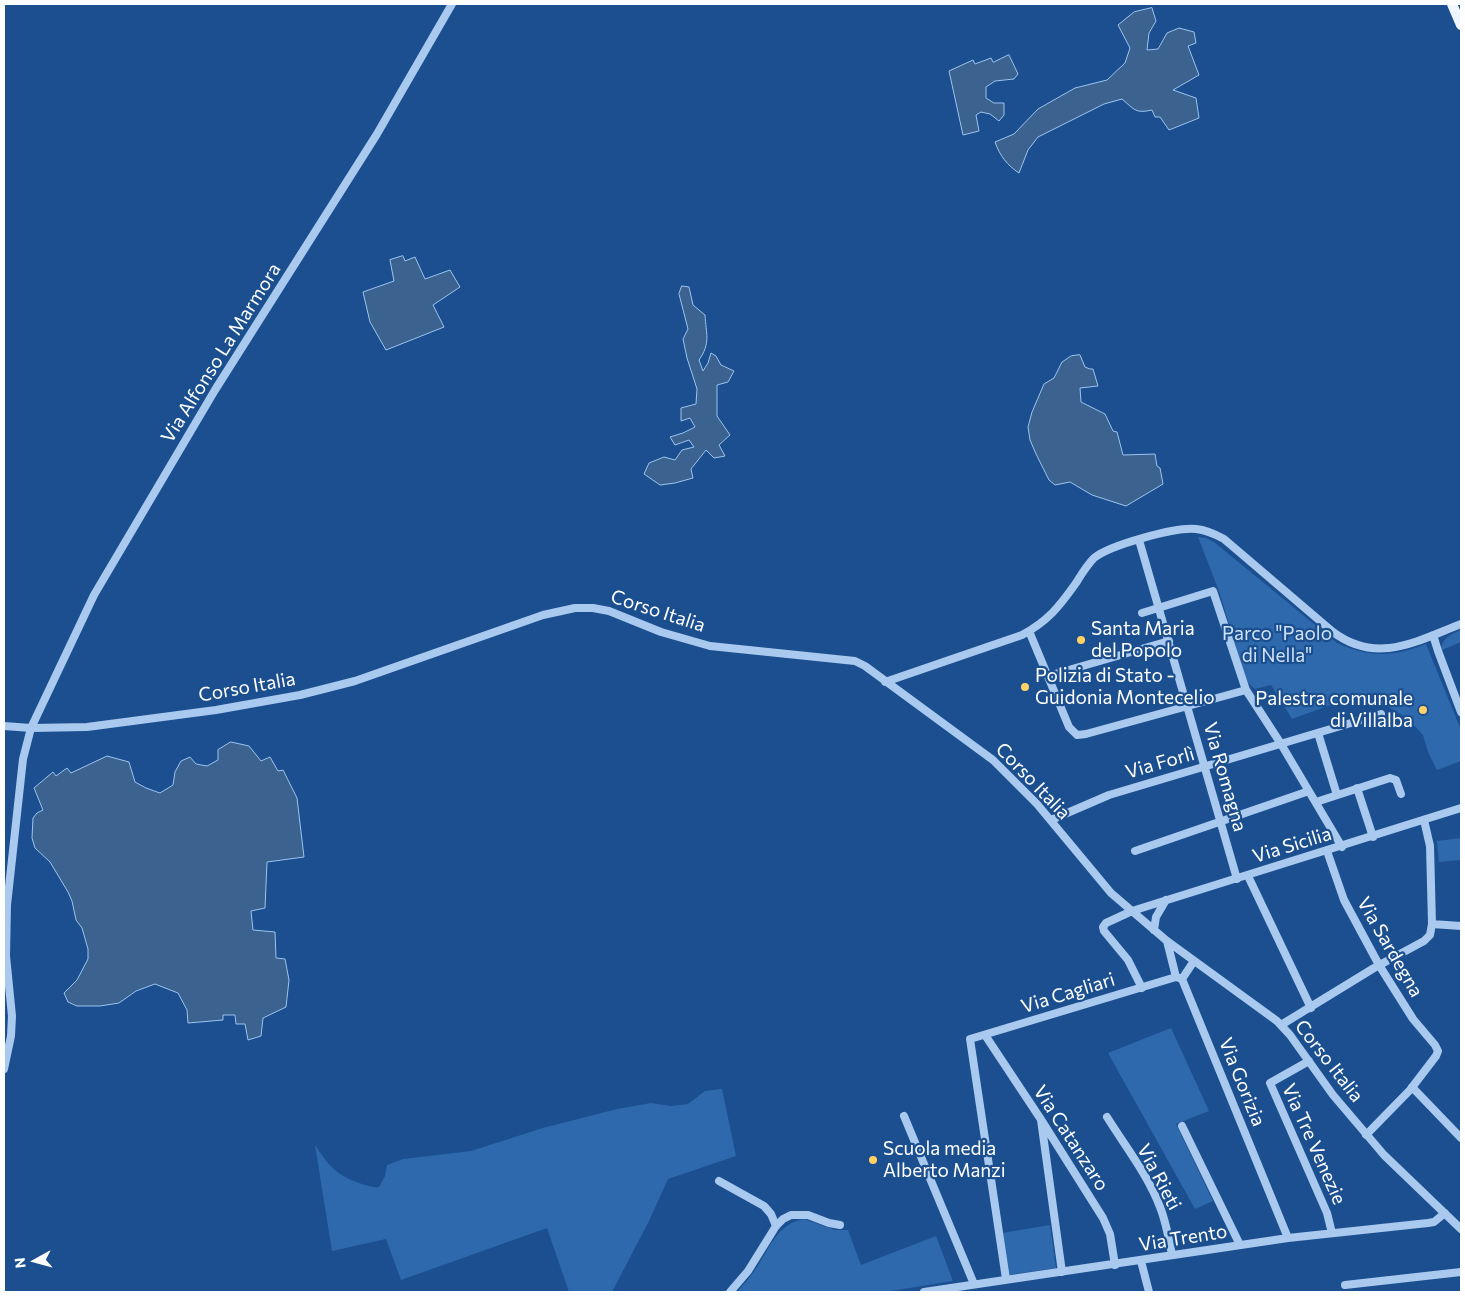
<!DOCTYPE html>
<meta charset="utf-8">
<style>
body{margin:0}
#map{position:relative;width:1465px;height:1296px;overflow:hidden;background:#1b4f8f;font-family:Commissioner,sans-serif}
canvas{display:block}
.frame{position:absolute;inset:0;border:5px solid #fff;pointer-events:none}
.north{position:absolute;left:10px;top:1236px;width:50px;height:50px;-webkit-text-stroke:4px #1b4f8f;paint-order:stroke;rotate:263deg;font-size:14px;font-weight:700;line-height:20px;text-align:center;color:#fff}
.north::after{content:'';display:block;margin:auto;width:18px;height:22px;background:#fff;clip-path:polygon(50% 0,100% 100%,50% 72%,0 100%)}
</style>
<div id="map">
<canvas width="1465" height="1296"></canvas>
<div class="frame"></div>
<div class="north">N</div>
</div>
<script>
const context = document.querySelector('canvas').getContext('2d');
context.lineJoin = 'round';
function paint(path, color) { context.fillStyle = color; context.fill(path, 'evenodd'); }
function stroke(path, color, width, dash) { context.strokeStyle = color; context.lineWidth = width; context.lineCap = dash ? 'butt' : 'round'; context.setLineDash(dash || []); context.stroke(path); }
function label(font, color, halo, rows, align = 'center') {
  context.font = font + ' Commissioner,sans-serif'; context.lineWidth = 4.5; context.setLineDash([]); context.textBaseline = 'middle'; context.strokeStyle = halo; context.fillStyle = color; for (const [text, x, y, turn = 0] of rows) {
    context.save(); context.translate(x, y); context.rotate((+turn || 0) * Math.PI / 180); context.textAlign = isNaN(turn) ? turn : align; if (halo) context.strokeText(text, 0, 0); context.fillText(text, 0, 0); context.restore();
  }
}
const green = new Path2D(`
 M1198,537L1206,538L1214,542L1337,643C1371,658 1393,657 1426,644L1461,730V761L1437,770L1428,752L1423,735L1408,719L1387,706L1336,703L1292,719L1271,685L1255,689L1246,681L1219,591Z
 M1461,630V642L1442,650L1443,655L1441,656C1439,641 1448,635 1461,630Z
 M1461,838V860L1439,862L1437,841Z
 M1171,1028L1209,1111L1176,1124L1213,1201L1195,1209L1108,1053Z
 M722,1089L736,1156L668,1179L649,1221L612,1292H569L547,1228L401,1280L386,1239L332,1251L315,1145C329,1166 335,1174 359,1183C366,1185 372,1188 379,1187L385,1176L387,1165L403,1159L471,1151L543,1128L617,1109L651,1103L671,1106L688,1104L705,1091Z
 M804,1219L835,1230H848L861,1265L936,1236L953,1281L885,1292H737C744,1284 751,1276 757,1267C770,1247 778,1223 804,1219Z
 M1050,1225L1056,1268L1008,1275L1002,1233Z`);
const water = new Path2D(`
 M1152,8L1156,21L1149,33L1147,50L1158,49L1167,33L1179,28L1194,32L1196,43L1188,46L1199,75L1173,90L1196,98L1199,118L1169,130L1160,117H1155L1152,110C1135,114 1134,109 1122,99L1104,104L1038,137L1028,150L1019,173C1007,165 1000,156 995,142L1014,134L1038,109L1075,88L1107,80L1125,63L1130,48L1118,25L1134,12Z
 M1009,55L1018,74L1014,79L995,81L986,87V98L994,103H1004V115L999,121L990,114L981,112L976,115L979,131L963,135L949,71L973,60L975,64L991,58L993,62Z
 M403,256L405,261L415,257L425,279L450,270L460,287L433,305L444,327L386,350L370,322L363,292L394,281L390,260Z
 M682,286L689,287L693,305L705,315C706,334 711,343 699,360L703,371L708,363L711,353L716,356L721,365L734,371L728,382L717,385V416L730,435L719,445L725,456L714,458L706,450L691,469L693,478L675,483L660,485L644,474L649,463L664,457L675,460L682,450L694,447L689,440L675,445L670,437L683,433L695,427L690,418L681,421V408L696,404L697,389L687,358L683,339L688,329L679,294Z
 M1080,355L1085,367L1090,369H1093L1098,386L1080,388L1081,402L1105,414L1113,431L1117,432L1123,455L1155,454L1157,466L1160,468L1163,484L1126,506L1092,495L1070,482L1055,485L1049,480L1036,454L1030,440L1028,427L1032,412L1044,384L1054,378L1062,362L1071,356Z
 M231,742L249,746L261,761L270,757L278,771L283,770L297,798L304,857L267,862L265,908L251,911L253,930L275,932L276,958L285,959L289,980L286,1007L263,1018L261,1036L248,1040L245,1024H236L235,1015H223V1020L188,1023L187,1010L178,993L155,984L136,991L119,1003L100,1006H77L68,1002L64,993L77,980L88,959V949L82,928L76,920L72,901L68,892L50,862L35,848L32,838L33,818L37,813L43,810L34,788L53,772L56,776L67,768L71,773L107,756L129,762L135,782L146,788L160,793L173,785L175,772L181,761L190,757L196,764L207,766L218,760V750Z`);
const minor = new Path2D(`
 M1139,540L1237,879
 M1142,613L1213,591L1246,690L1281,744L1342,847
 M1029,631L1069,727L1077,735L1086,734L1246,690
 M1433,635L1438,651L1461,712
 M1048,676L1169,641
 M885,682L1022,635C1048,621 1059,607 1076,583C1081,575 1087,565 1094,558C1110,545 1175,527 1196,529C1207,530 1215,534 1224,539L1333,632C1377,665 1417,641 1461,624
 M4,726L31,728L87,727L216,710L300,695L355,681L543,615L575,608H593L609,611L661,632L710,646L855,661L865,666L993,760L1037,804L1111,893L1167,941L1277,1021L1290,1035L1333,1095L1384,1155L1461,1229
 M1318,733L1337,795
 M1357,788L1373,837
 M1316,802L1390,778L1396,780L1401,794
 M1051,820L1109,795L1381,714
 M1424,820L1430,846L1432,924
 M1135,851L1309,791
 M1327,851L1344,900L1379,965L1413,1019L1435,1045L1438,1051L1436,1056L1410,1090L1366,1135
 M1248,876L1311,1008
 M1154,930L1156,917L1166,900
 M1167,941L1176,977L1182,979L1288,1238
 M1182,979L1194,961
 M1142,988L1128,960L1104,931L1103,927L1106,923L1132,911L1461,808
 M1281,1025L1374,968L1424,941L1430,935L1432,924L1461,926
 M985,1035L1040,1118L1103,1218L1110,1234L1115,1265
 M1309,1061L1270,1083L1327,1213L1332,1233
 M4,1069L11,1036L12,1016L6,956L7,905L23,759L31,728L94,595L215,390L377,134L452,4
 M1412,1087L1461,1138
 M904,1116L974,1284
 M1107,1117C1125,1146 1148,1175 1160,1207C1166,1222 1169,1239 1172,1255
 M1041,1120L1062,1272
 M1182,1126L1240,1245
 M719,1181L764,1206L771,1214L776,1226
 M1141,1261L1149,1292
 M1006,1279L970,1039L1176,977
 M1345,1285L1461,1272
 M730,1292L748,1271L776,1226L783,1219L791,1215H808L829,1223L840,1225
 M924,1292L1288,1238L1428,1223L1434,1222L1445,1213`);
const major = new Path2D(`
 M1452,4L1461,25`);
const markers = [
 [1081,640,5,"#ffd166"],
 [1025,687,5,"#ffd166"],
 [1423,710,5,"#ffd166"],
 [873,1160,5,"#ffd166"]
];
const streetNames = [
 ["Via Alfonso La Marmora",221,353,-58],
 ["Corso Italia",658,611,18],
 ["Corso Italia",247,687,-10],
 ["Via Forlì",1160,763,-16],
 ["Via Romagna",1225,777,74],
 ["Corso Italia",1033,781,46],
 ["Via Sicilia",1292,845,-17],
 ["Via Sardegna",1390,947,60],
 ["Via Cagliari",1068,993,-17],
 ["Corso Italia",1329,1061,52],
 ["Via Gorizia",1242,1082,68],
 ["Via Catanzaro",1071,1138,57],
 ["Via Tre Venezie",1314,1144,66],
 ["Via Rieti",1159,1177,62],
 ["Via Trento",1183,1238,-9]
];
const poiNames = [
 ["Santa Maria",1091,629],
 ["del Popolo",1091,651],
 ["Polizia di Stato -",1035,676],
 ["Guidonia Montecelio",1035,698],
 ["Palestra comunale",1413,699,"right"],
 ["di Villalba",1413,721,"right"],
 ["Scuola media",883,1149],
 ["Alberto Manzi",883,1171]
];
const parkNames = [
 ["Parco \"Paolo",1277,634],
 ["di Nella\"",1277,656]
];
paint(green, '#2e69ad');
paint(water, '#3c6290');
stroke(water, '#9cc4f0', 1);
stroke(minor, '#a9c9ee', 8);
stroke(major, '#f0f6ff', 10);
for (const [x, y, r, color] of markers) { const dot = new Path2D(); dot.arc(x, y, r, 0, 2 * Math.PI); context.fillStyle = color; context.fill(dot); stroke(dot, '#1b4f8f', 2); }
label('19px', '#fff', '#1b4f8f', streetNames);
label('19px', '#fff', '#1b4f8f', poiNames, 'left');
label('19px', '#cfe3fa', '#1b4f8f', parkNames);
</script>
